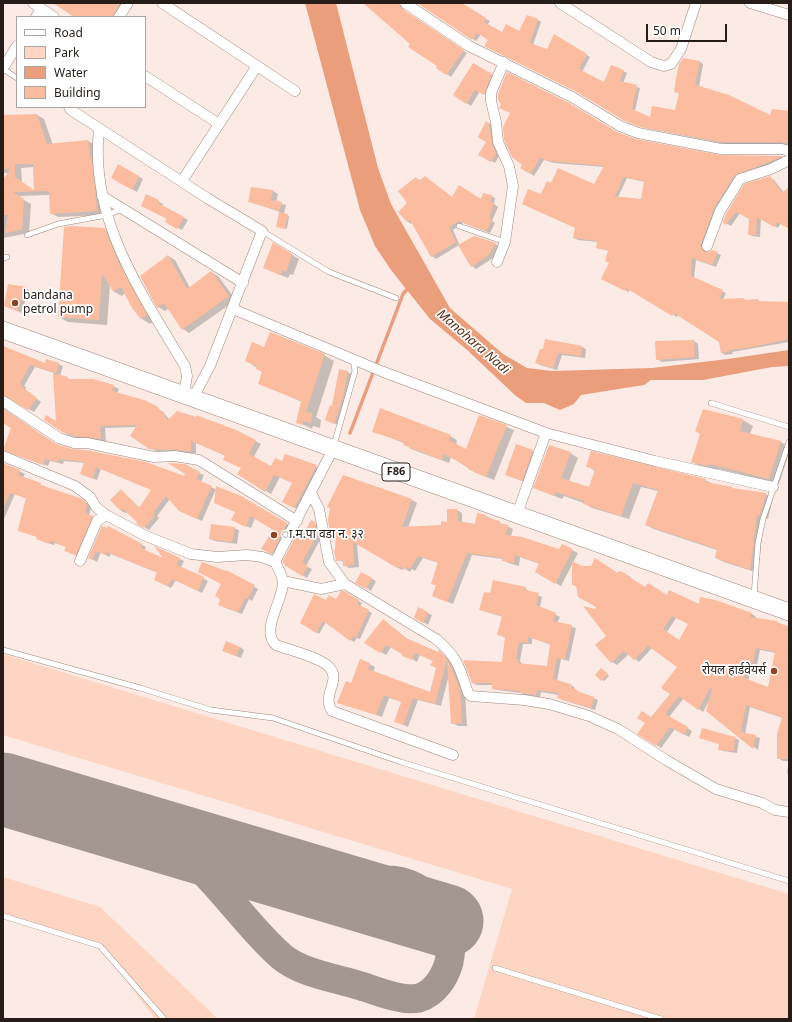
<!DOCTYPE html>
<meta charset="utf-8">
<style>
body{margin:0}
#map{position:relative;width:792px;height:1022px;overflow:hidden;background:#fbebe4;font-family:"Noto Sans",sans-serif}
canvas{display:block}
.frame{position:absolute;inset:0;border:4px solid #261d19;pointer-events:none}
.legend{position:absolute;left:16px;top:16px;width:130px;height:92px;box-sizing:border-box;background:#fff;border:1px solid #a8a5a3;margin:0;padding:5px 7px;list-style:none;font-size:12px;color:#261d19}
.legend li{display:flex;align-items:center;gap:8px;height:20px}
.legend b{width:20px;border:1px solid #a8a5a3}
.scale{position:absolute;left:646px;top:24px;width:81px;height:18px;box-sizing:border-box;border:2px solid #261d19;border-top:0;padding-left:5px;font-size:12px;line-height:14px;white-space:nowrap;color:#261d19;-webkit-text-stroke:3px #fff;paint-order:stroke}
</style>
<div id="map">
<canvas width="792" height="1022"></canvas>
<div class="frame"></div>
<ul class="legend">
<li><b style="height:5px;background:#fff"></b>Road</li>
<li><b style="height:11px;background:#fed5c2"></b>Park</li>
<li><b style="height:11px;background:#ea9e7c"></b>Water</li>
<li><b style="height:11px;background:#fbbca0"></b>Building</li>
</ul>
<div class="scale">50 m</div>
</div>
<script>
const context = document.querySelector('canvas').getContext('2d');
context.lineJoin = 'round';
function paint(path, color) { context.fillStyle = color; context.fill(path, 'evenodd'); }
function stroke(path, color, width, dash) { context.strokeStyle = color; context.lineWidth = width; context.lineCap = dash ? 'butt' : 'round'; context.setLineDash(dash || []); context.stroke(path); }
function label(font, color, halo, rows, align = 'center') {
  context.font = font + ' "Noto Sans","Noto Sans Devanagari",sans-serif'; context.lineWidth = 3.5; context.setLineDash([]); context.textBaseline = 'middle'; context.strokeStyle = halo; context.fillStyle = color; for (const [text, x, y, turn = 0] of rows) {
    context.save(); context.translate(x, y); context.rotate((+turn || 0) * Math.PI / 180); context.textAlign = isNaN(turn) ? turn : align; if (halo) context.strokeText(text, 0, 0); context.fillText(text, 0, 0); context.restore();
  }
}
const green = new Path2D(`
 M3,654L789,894V1019H474L512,889L3,735Z
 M3,877L100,907L218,1019H155L100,946L3,914Z`);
const water = new Path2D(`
 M305,3H336L378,168L391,204L450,308L503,354L527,368L552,371L652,368L728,359L789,350V366L772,367L703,380H651L644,385L581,395L574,404L560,410L544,403H526L516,396L466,349L430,319L391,270L375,246L360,210Z`);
const shadow = new Path2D(`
 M53,3H134L124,17H76Z
 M365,3H404L402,6L405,12L467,53L451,77L437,67L438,66Z
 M418,3H461L481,15L480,16L490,21L487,25L502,34L520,33L538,20L541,22L533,45L547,50L555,36L590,57L582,72L605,83L623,71L627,73L623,83L640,88L635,111L651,118L676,111L680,94L675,92L700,62L703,64L699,87L770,116L789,112V145L726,144L645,128L628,122L481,34L476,41Z
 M473,64L496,77L489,96L480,91L471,106L454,95Z
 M37,115L44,119L53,145L88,141L95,145L104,215L58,217L51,213L50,195L17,196L31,204L29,233L3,238V182L9,173H3V116ZM34,167L35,191L22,182L21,168Z
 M487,122L492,125L499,156L495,163L480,154L488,141Z
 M617,133L635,140L720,156L782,157L785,159L742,175L704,250L707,253L712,251L721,255L716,267L696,260L694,279L726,293L723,300L744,299L747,301L758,300L762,302H789V342L732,352L733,354L725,355L721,352L720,341L678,315L677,317L630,289L629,292L602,279L610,263L609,251L597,248L598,242L578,240L574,238L576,228L541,195L551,185L595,186L604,167L554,163L544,160L534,176L521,167L523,164L513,157ZM627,178L645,182L642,200L618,197Z
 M119,165L143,179L137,192L112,178Z
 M770,177L774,180L784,193L789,188V228L781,223L778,228L761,218L760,237L752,236L749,234L750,219L740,213L731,226L724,222Z
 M416,178L452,198L482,200L491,196L495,198L494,204L498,207L492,221L495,223L490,233L463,223L453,230L460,246L495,244L500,246L493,258L476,269L472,266L459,245L436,259L432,256L413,222L411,224L407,221L409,203Z
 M252,188L273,191L278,194L276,202L286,205L284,214L289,216L287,229L277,226L280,212L249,201Z
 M147,195L163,204L162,206L188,220L182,230L167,222L168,219Z
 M104,229L113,234L155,320L150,324L142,319L132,307L125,293L122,296L113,291L110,285L107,325L68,322L59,317Z
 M274,244L299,259L293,275L290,274L288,278L264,268Z
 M168,256L175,260L190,288L211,272L218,276L236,300L189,333L183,329L169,308L165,311L158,307L141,276Z
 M26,288L29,290L21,313L9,307Z
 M546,340L582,347L586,349L585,358L562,355L557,370L540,365L537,363L544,351Z
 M694,341L698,344L699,359L662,362L657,359Z
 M3,348L46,364H58L63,366L60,376L72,380L113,386L119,389L117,393L162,411L170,420L236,431L261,444L253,458L272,467L282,462L286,455L322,469L300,511L283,501L293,483L280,477L271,494L239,474L242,468L226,456L196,443V453H161L149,448L137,427L105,428L106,442L81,439L68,435L62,431L57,422L54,373L35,367L24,386L26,387L25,390L41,402L34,412L9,397L5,398L3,400Z
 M265,348L324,355L334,361L316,417L321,420L320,428L313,426L312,429L298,422L302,402L259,383L263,372L247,361Z
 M347,372L352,374L339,425L330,422L333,408Z
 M3,408L57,445L72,450L185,477L199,473L204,475L201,482L217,490L241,497L292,527L277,556L267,552L275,529L255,518L251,528L237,523L236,512L216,489L202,521L185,513L170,499L157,516L159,518L149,530L138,523V521L127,512L126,513L121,511V490L140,508L152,490L101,469L97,480L86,476L81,474L85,463L64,461L63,464L50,461L48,466L8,452L12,428L3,422Z
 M703,410L743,420L753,426L750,434L781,442L789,447V453L779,484L719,469L718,471L702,467L692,462L701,434Z
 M479,416L514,430L494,480L476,473L451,457L449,463L411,449L404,443L373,431L450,436L457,440L456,445L466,450Z
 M532,451L540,455L529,484L506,474Z
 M570,453L578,458L569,481L589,489L595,471L588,466L705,480L713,484L736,490L765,494L773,498L768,519L764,518L758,573L724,562L716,558L717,550L654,529L646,525L658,491L641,487L629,519L592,508L584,503L564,496L562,499L534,488Z
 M3,463L25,474L23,478L85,502L90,505L91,508L89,515L98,519L80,557L70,553L67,547L55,543L54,545L42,541L38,537L19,530L27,499L15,494L3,521Z
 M412,500L417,503L408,528L442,526L448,523L457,510L462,513V523L476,525L486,516L513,529L511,536L559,550L562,545L578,553L561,586L536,572L540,564L520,557L519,566L508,563L503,559L472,555L453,604L433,596L437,586L432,583L439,563L423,558L415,571L412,569L410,572L404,568L402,570L357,544L359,567L349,568L344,565V562L336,559V535L331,532Z
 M311,521L319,526L321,538L306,566L312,569L307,578L285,565Z
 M109,527L146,547L144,551L167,560L157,549L184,561L181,567L208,581L202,593L176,580L171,588L159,582L158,573L111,554L109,557L101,552L97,562L90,558Z
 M234,528L239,530L237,544L215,541L210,539Z
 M581,567L619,574L620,572L631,577L630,579L646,589L668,596L700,605L715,601L752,614L756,617L755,619L776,622L789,627V761H783L778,758L783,718L750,707L745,734L760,738L758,750L707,711L710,699L703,712L684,698L669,717L692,731L689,737L675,729L661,748L657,745L652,718L671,694L678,667L652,648L639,662L629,654L617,665L612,662L596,645L607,636L596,611L598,607L573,584ZM676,618L689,624L680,641L667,632ZM760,650L776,653L769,688L748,681L753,664L757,665Z
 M227,571L258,589L252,601L249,599L242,614L223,607Z
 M362,573L376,581L371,591L357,582Z
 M525,588L529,592L542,597L540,607L560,617L557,623L576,628L569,661L561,659L557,681L569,692L571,685L574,687V690L598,700L595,710L563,700L558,697L559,695L541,692L540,697L525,695L521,693L497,690L493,688V685H477L473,683L502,663L506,638L498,634L503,617L480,610L490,594ZM532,638L551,645L547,667L523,665L520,661L523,644H532Z
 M344,592L362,603L360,607L372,613L360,639L357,638L354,642L326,622L319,634L301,623L326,601L336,600Z
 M419,609L432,615L428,625L415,617Z
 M383,620L409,640L438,653L439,652L449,659L465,693L467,726H458L452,723L449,675L441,706L418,700L408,727L395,721L402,702L389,698L382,717L338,702L369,664L375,667L373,672L430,693L437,668L434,661L420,655L417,662L391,647L386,655L365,643Z
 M240,647L244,650L241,658L228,653Z
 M603,670L609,676L604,681L596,675Z
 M700,738H735L739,740L737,753L723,751L719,749L720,744Z
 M789,761V774L787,773Z`);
const stream = new Path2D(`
 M350,433L403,294L410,286`);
const taxiway = new Path2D(`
 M154,834C208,861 238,919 282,957C303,974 336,978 361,986C374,990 388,996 402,998C407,999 414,999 419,998C435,993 445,977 449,962C458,923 429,880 387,880C363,879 349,891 322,884`);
const runway = new Path2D(`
 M3,789L447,921`);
const building = new Path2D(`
 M53,3H120L113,17H74Z
 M363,3H399L401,8L464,50L446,75L436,68L437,66L408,47L410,44Z
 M417,3H462L486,18L484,22L502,32L506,24L519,31L527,15L538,19L530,43L547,49L554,34L587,54L579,69L604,82L611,65L624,70L620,81L637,85L632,109L650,117L652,106L675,110L679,93L674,92L676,78L679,64L683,58L700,61L695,84L699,86L729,95L770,115L772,109L789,111V144L782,142H722L640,127L623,120L575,91L484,46L488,40L477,33L472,40Z
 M473,63L492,74L484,95L475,90L466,104L453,95Z
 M507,72L569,103L617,132L636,139L720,155L783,156L734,176L714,208L701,244V247L704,252H708L712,250L718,252L712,265L692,258L691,276L723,290L719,299L744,298V300L758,299V301L789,302V339L748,348L729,350V352L721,353L719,342L674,313L672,316L626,288L625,291L601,279L609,263L605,261L608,250L596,248L597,241L573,238L575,228L522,204L528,189L541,194L547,181L551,183L558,168L594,184L604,166L549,161L540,158L530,174L520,168L522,165L512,157L504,140L503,127L510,113L499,108L501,104L498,100V94ZM623,177L644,181L641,199L614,196L619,189Z
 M37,114L47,144L88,140L90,157H92L97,211L50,214L49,191L13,192L24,199L22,230L5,233L8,215H3V180L10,169H3V115ZM15,164H33L34,190L15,177Z
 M486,121L489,123L492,143L496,154L491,162L478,155L486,142L478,137Z
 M118,164L139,176L132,190L111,178Z
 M425,176L452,197L459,185L481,199L483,193L492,195L490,202L494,203L489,218L492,220L486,231L459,221L449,227L456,242L431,257L410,220L407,222L398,212L407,203L398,191L416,177L419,181Z
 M770,176L782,193L789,187V229L777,222L774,227L757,217L756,235H748L749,219L736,212L726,225L723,222L726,214L744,184Z
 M251,187L273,190L271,200L282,202L279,211L248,202Z
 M146,194L159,200L158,203L184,217L177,229L165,222L167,219L141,206Z
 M279,212L288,214L285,229L276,227Z
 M71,226L105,228L118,261L147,315L141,319L132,308L121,287L113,291L102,274L99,320L58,317L64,227Z
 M474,236L496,243L488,256L471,267L458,245Z
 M273,242L292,254L286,272L282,270L280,275L263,268Z
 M168,255L187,289L211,271L229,296L182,330L164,303L157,308L140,276Z
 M8,284L27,287L17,311L4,306Z
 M270,332L325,354L306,412L312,413L311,423L303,421L302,425L296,423L301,401L258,384L262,372L256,369L257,366L245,361L252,342L264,347Z
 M545,339L582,346L581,356L558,353L553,368L535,363L540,349H543Z
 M694,340L695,357L656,360L655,341Z
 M3,346L45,363L46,359L59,363L56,373L30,365L20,383L22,384L21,386L37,398L28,410L3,395Z
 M339,369L348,371L343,397L334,424L325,420L330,405L332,406Z
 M53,373L68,377V379H93L114,385L112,391L144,400L157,406L168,420L177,411L196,417V415L236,430L256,440L249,454L271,466L275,458L282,461L285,454L317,465L294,508L282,502L292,483L274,475L265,492L237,474L241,468L223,460L225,455L191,441V451L149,449L130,436L137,425L100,426L101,439L75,436L62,432L44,420L46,415L56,421Z
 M380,408L451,435L449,440L466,449L479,415L507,425L486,477L468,469V467L444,454L442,460L403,445L404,442L372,432Z
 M3,409L56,444L72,449L86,450L146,462L184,476L185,474L168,463L185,464L200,472L196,479L212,486L197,519L179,511L166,496L153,513L155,515L144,528L136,524L137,522L123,509L121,511L110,500L121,489L139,508L151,490L96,467L93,479L80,474L84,462L59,459L58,462L45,459L43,465L3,450L11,428L3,423Z
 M703,409L743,419L740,431L781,441L769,479L709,464L708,466L691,462L700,434L695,431Z
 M516,444L533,450L522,481L505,475Z
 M549,445L571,452L561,478L589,487L595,469L586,467L591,451L706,479L705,482L733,487L732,488L766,493L760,515H757L750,570L715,558L717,549L645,525L658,490L633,483L621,516L583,504L584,501L556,492L554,496L533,488Z
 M3,463L20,470L18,475L41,483L40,485L80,498L85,501L87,505L85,513L93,516L76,555L64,551L66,547L51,541L49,544L36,539L37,537L18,531V529L26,498L10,493L3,509Z
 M343,475L412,499L402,527L441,525V521L447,522V509H457L458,521L475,524L477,513L486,515L485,517L500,521V523L508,525L506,535L522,537L559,549L562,544L573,549L555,584L535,572L539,563L515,555L514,563L502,561L503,558L467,553L447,602L432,596L436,585L431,584L438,562L418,556L410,569L407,567L405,570L399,566L397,568L353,542L354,565L343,566V560L336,561L334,550H335L336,534L330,533L328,520L330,508L327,507Z
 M216,486L241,496L287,523L272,554L261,549L273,530L250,516L246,527L231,520L235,512L214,503Z
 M311,520L315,522L317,535L302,562L308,566L302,576L284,565L285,564L282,562L299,530L304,533Z
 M211,524L235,527L232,542L209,539Z
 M102,526L107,528L108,526L142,544L141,548L163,558L154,546L180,558L177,565L204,577L198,591L172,579L167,586L154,580L157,572L106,552L105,555L96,551L92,560L88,558Z
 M595,558L618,573L619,571L627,574L626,575L645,587L648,583L667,595L669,590L699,604L700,597L715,600L752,613L750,617L777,621V623L789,626V759H777V734L782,717L746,705L741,732L756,735L753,749L706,711L712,689L710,688L698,710L679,696L665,714L688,727L684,735L670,727L656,746L637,734L645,723L637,718L642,711L651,717L670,694L661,688L677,667L648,646L634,660L624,651L611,663L595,645L606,636L583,606L595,609L596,607L578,597L576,585H572V561L582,566H591ZM672,616L688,624L679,640L663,629ZM756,648L775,652L768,687L744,678L749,662L753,663Z
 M202,562L226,571V570L255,585L247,599L245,598L238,612L218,605L220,599L215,596L221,584L198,572Z
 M361,572L372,578L366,589L355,583Z
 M493,580L526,587L525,590L539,593L536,605L556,613L553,621L572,625L565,659L557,658L553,679L571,684L570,687L577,690V691L594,697L591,708L557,698L559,693L537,690L536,695L520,693V691L492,689V683H472L463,660L502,662L505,637L497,635L502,616L479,610L484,592L490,593ZM528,637L550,644L547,666L518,663L519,659H516L519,642L528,643Z
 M341,591H344L359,600L357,604L369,610L356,638L353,636L350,641L323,621L316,633L300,623L314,594L326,600L329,595L336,599Z
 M418,607L428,612L423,623L414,618Z
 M383,619L406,638L438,652L439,650L444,655L448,661L460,689L462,723L451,724L447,660L435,704L413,698L403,725L394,722L401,702L384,695L376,715L337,703L346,681L351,683L360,659L370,663L368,669L430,692L436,668L430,665L433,661L415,653L412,660L402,656V654L386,645L380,653L364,643Z
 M226,641L240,647L236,656L222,651Z
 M601,668L608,674L601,681L595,675Z
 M702,728L735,737L734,751L718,750L719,744L699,738Z`);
const lane = new Path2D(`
 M3,69L17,78
 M459,226L505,242
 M262,231L329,272L396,298
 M27,235L58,224L107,215L122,209
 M3,258L7,257
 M711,403L789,427
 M334,445L355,371L353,359
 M754,596L758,543L763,519L789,442
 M3,650L140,688L211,710L273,718L401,762L789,881
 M3,916L100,946L164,1019
 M495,968L661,1019`);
const street = new Path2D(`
 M33,3L54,17
 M162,3L295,91
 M405,3L469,46L572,97L620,126L638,133L721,149H782L789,151
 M560,3L651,62L664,66L671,64L681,49L696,3
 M750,3L789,15
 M36,17L41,8
 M119,17L128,3
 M3,68L17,46
 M145,76L219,124
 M69,107L71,110L207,198L262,231L210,366L193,398
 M99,129C89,219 141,293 185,366L187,376L184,394
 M182,181L257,66
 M102,196L243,283
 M707,246L720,211L740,179L771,169L789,160
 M497,262L505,242L513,186L509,166L498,142L496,122L491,101V93L504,62
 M233,309L381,371L546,433L655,461L773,487
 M3,401L59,438L74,443H87L154,457L175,456L199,460L297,521
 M3,456L75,486L90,497L96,507L106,515L146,536L191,554L217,557L247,555L262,557L275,562L333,449
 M311,493L319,509L329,562L345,584L436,639C457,656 460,668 468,693L471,696L524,700L549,704L589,716L618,729L666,760L716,789L762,803L775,810L789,812
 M517,514L546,433
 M80,561L97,521L106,515
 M275,562C278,568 283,576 283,583C283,600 260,631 276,645C289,650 322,658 330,668C341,681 321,696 332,711L453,755
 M283,581L321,589L345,584`);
const primary = new Path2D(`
 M3,330L789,612`);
const markers = [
 [15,303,4,"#8c4522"],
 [274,535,4,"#8c4522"],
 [774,671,4,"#8c4522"]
];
const shields = [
 [396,472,28]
];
const shieldNames = [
 ["F86",396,472]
];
const poiNames = [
 ["bandana",23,296],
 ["petrol pump",23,310],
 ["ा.म.पा वडा न. ३२",282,535],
 ["रोयल हार्डवेयर्स",766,671,"right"]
];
const waterNames = [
 ["Manohara Nadi",473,342,41]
];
paint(green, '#fed5c2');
paint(water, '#ea9e7c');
paint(shadow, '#0003');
stroke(stream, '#ea9e7c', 3.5);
stroke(taxiway, '#a49691', 29);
stroke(runway, '#a49691', 73);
paint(building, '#fbbca0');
stroke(lane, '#9f867c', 6);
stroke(street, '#9f867c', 11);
stroke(primary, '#9f867c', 18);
stroke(lane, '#fff', 5);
stroke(street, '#fff', 10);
stroke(primary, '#fff', 17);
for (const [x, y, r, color] of markers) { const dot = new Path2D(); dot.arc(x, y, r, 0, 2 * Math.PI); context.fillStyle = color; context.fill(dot); stroke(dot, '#fff', 1.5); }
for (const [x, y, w] of shields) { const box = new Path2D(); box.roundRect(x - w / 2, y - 9, w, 18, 3); context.fillStyle = '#fff'; context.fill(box); stroke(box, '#261d19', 1); }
label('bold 11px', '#261d19', null, shieldNames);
label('12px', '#261d19', '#fff', poiNames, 'left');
label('italic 13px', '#5e2d15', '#fff', waterNames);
</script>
